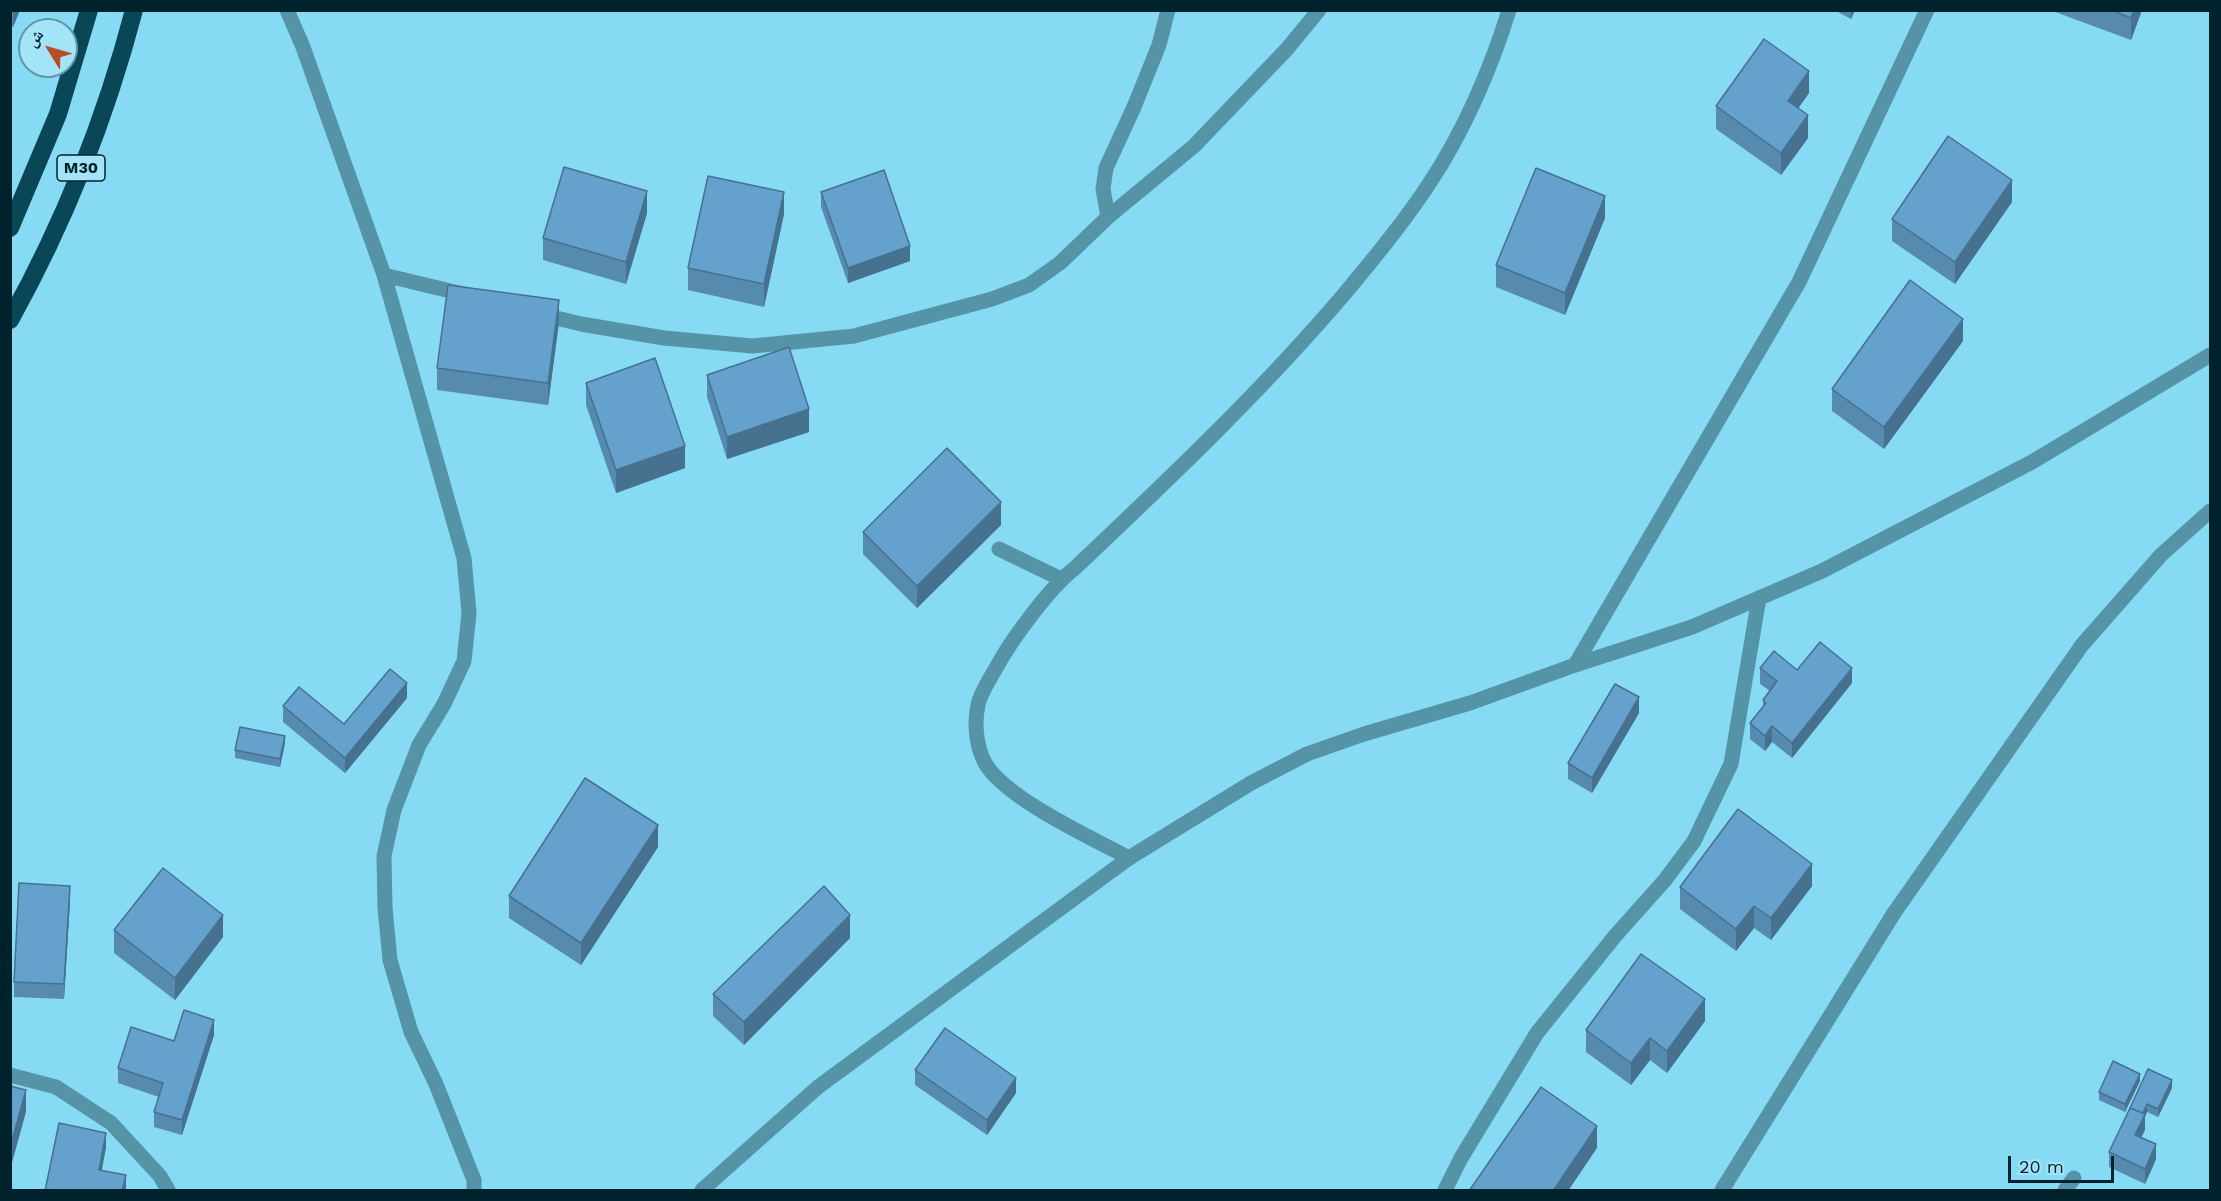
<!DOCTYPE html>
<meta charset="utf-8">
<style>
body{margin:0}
#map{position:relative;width:2221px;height:1201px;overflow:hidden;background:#86daf4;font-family:"Work Sans","Noto Naskh Arabic",sans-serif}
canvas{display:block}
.frame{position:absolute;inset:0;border:12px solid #00222c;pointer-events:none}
.north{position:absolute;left:18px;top:18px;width:60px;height:60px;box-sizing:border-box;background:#a3e4f9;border:2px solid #6296a7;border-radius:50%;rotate:307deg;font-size:16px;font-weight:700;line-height:24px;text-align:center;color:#00222c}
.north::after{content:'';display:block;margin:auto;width:21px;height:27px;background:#b54d26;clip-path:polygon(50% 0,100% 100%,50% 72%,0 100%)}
.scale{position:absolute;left:2008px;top:1156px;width:106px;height:27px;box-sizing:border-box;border:3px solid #00222c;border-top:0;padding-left:8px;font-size:18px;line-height:21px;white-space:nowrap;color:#00222c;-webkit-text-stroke:4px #a3e4f9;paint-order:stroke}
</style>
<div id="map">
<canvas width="2221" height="1201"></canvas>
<div class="frame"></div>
<div class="north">ش</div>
<div class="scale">20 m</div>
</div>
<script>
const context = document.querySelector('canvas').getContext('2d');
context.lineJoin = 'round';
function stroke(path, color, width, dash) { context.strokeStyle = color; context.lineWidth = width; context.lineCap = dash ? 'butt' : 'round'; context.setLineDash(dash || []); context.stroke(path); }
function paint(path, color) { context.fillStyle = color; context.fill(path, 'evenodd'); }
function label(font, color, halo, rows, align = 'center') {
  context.font = font + ' "Work Sans",sans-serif'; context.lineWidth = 4.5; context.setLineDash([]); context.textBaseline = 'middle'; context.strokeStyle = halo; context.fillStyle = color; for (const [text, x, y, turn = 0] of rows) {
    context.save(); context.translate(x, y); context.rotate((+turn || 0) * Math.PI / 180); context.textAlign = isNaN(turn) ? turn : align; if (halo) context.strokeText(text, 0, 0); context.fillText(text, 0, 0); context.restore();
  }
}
const service = new Path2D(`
 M999,549L1061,579
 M2065,1190L2074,1178`);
const minor = new Path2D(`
 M287,10L303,47L384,275L464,558L469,613L464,661L444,704L419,745L394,810L384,856L385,908L390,960L411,1032L436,1084L474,1180V1190
 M1108,217L1103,189L1106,168L1134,107L1159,45L1168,10
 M384,275L467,295
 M540,314L581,324L664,338L753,346L854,336L992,299L1029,285L1060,263L1108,217L1194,146L1287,49L1319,10
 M1575,665L1799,282L1927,10
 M1129,858C1092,838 1006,799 985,763C976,746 974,723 978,705C980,693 990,679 996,668C1011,640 1050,587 1075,568C1169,479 1262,391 1346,292C1375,257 1404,222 1429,184C1463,133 1491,69 1509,10
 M10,1075L56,1087L111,1123L160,1176L168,1190
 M1445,1190L1461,1158L1537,1033L1615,936L1665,880L1694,841L1731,764L1759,598
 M1722,1190L1894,913L2082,645L2161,555L2210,511`);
const tertiary = new Path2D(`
 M702,1190L818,1087L1129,858L1251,783L1307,754L1364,734L1470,703L1575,665L1692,627L1822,571L2032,462L2210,355`);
const motorway = new Path2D(`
 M10,228L58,114L89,10
 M10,320C64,223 106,117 134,10`);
const wall = new Path2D(`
 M10,10H20L13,27L10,26Z
 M1834,10H1855L1851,19Z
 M2050,10H2142L2131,40Z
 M1809,93L1798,108L1808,138L1781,175L1716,129V106Z
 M821,192L910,261L848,283L821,207Z
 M2012,202L1955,284L1892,241V219Z
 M647,213L626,284L543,260V238Z
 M784,214L764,307L688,290V268Z
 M1605,218L1565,315L1496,287V265Z
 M559,322L548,405L437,390V368Z
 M1963,341L1884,449L1832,411V389Z
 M707,375L809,432L727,459L707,397Z
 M586,383L685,468L616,493L586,405Z
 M1001,525L917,608L863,554V532Z
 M1760,668L1797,670L1852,683L1792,758L1772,742L1765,751L1750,739V723L1763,707V700L1770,691L1760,684Z
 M407,698L345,773L283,722V706L344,724Z
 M1639,713L1592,793L1568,779V763Z
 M285,743L280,767L235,758V750Z
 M658,847L581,965L509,918V896Z
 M1812,886L1771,940L1754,928L1736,951L1680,909V887Z
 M70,901L64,999L14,997V982Z
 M114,930L223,937L175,1000L114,953Z
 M850,938L744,1045L713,1016V994Z
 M1705,1021L1667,1073L1650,1060L1631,1085L1586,1052V1030Z
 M214,1035L182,1135L154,1127V1112L159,1097L118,1083V1068L174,1041Z
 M2148,1069L2172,1088L2158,1117L2147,1112L2145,1117V1130L2141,1137L2156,1159L2145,1184L2109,1167V1152Z
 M915,1070L1016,1093L987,1135L915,1085Z
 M2140,1081L2125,1112L2099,1100V1092Z`);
const shadedWall = new Path2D(`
 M14,10H20L13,27V12Z
 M1851,10H1855L1851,19Z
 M2134,10H2142L2131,40V18Z
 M1809,71V93L1788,123V101Z
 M1808,115V138L1781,175V153Z
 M2012,180V202L1955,284V262Z
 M647,191V213L626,284V262Z
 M784,192V214L764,307V284Z
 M1605,196V218L1565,315V293Z
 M910,246V261L848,283V268Z
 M559,300V322L548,405V383Z
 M1963,319V341L1884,449V427Z
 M809,409V432L727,459V437Z
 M685,446V468L616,493V470Z
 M1001,502V525L917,608V586Z
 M11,520V535L10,536V521Z
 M1852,668V683L1792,758V743Z
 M407,683V698L345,773V758Z
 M1639,697V713L1592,793V778Z
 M1772,726V742L1765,751V736Z
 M285,736V743L280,767V759Z
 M658,825V847L581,965V943Z
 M1812,864V886L1771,940V918Z
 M70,886V901L64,999V984Z
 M1754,906V928L1736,951V929Z
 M223,915V937L175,1000V978Z
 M850,915V938L744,1045V1022Z
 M1705,999V1021L1667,1073V1051Z
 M214,1020V1035L182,1135V1120Z
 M1650,1038V1060L1631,1085V1063Z
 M2140,1074V1081L2125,1112V1104Z
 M1016,1078V1093L987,1135V1120Z
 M2172,1080V1088L2158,1117V1109Z
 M26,1090V1112L10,1170V1148Z
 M2147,1104V1112L2145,1117V1130L2135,1150V1135L2141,1117Z
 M1597,1126V1148L1568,1191H1553Z
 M106,1133V1148L99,1185V1170Z
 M2156,1144V1159L2145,1184V1169Z
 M126,1175V1191H122Z`);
const building = new Path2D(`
 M2111,10H2134L2131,18Z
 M1764,39L1809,71L1788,101L1808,115L1781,153L1716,106Z
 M1948,136L2012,180L1955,262L1892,219Z
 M564,167L647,191L626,262L543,238Z
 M1536,168L1605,196L1565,293L1496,265Z
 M884,170L910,246L848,268L821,192Z
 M708,176L784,192L764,284L688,268Z
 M1910,280L1963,319L1884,427L1832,389Z
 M448,285L559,300L548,383L437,368Z
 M789,347L809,409L727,437L707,375Z
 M655,358L685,446L616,470L586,383Z
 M947,448L1001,502L917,586L863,532Z
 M1820,642L1852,668L1792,743L1772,726L1765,736L1750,723L1766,703L1763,700L1777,681L1760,668L1774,651L1797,670Z
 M390,669L407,683L345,758L283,706L299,687L344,724Z
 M1615,684L1639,697L1592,778L1568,763Z
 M240,727L285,736L280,759L235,750Z
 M585,778L658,825L581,943L509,896Z
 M1738,809L1812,864L1771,918L1754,906L1736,929L1680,887Z
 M163,868L223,915L175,978L114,930Z
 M19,883L70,886L64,984L14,982Z
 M824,886L850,915L744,1022L713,994Z
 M1641,954L1705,999L1667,1051L1650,1038L1631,1063L1586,1030Z
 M184,1010L214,1020L182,1120L154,1112L163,1083L118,1068L131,1027L174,1041Z
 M945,1028L1016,1078L987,1120L915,1070Z
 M2113,1061L2140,1074L2125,1104L2099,1092Z
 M2148,1069L2172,1080L2158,1109L2147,1104L2143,1113L2130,1108Z
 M10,1086L26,1090L10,1148Z
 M1541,1087L1597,1126L1553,1191H1469Z
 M2130,1108L2145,1114L2135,1135L2156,1144L2145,1169L2109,1152Z
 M59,1123L106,1133L99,1170L126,1175L122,1191H45Z`);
const shields = [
 [81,168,48]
];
const shieldNames = [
 ["M30",81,168]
];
stroke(service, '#5593a7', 15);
stroke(minor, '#5593a7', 15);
stroke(tertiary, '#5593a7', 15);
stroke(motorway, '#094656', 18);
paint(wall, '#568aaf');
paint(shadedWall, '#46718f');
paint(building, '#64a1cc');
stroke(building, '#46718f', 1.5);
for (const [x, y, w] of shields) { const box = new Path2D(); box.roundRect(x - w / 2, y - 13, w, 26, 4.5); context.fillStyle = '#a3e4f9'; context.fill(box); stroke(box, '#00222c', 1.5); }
label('bold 16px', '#00222c', null, shieldNames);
</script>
